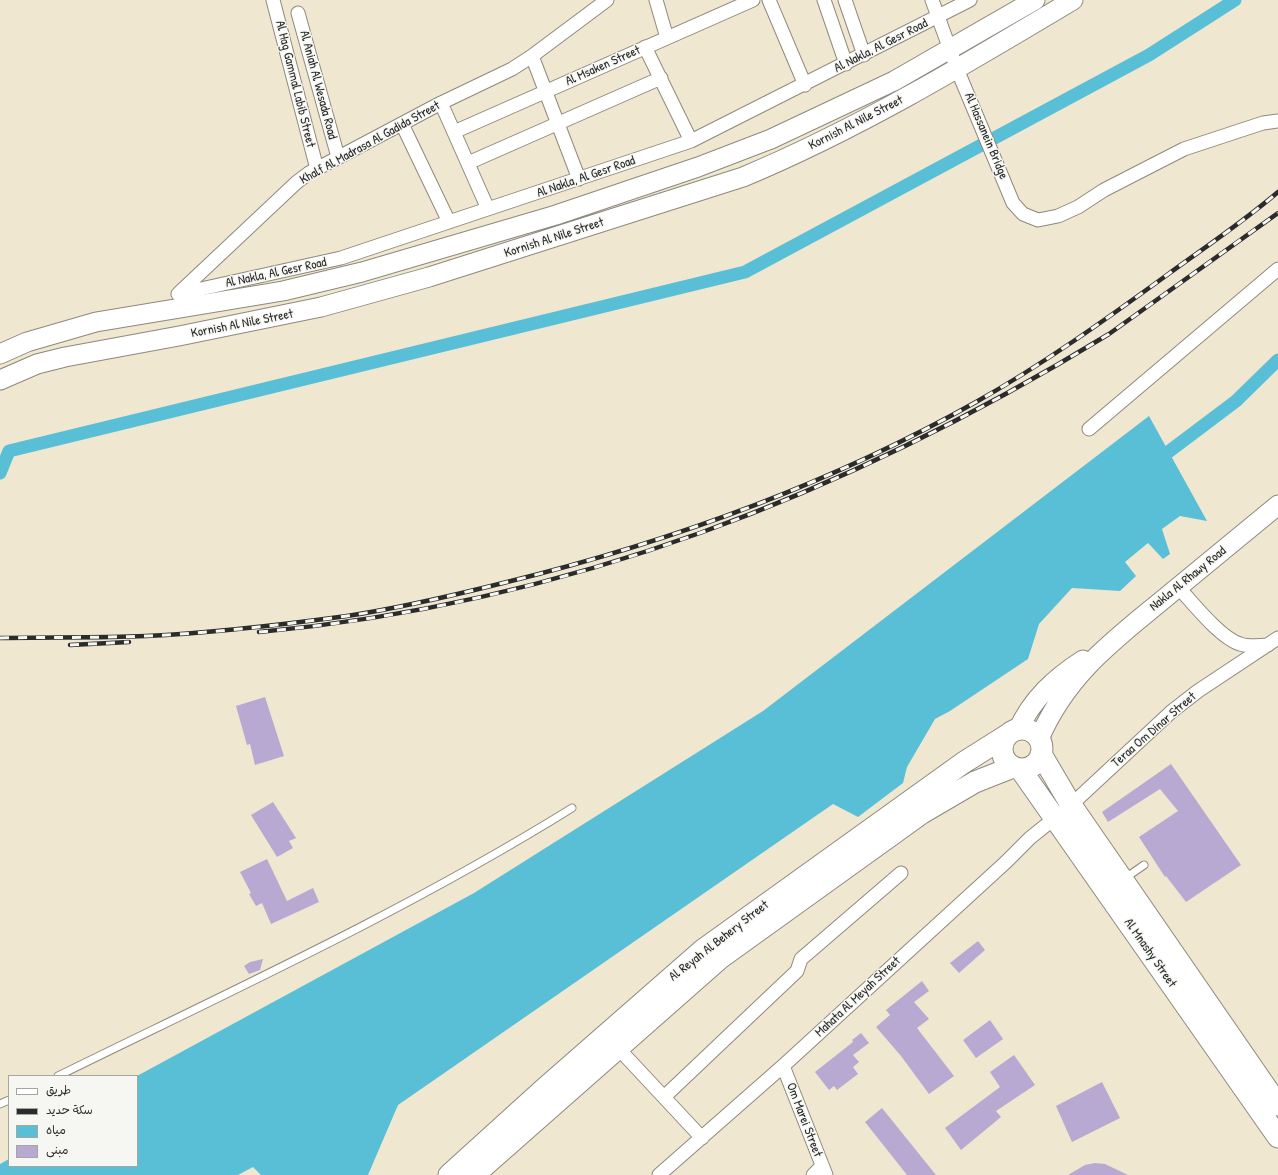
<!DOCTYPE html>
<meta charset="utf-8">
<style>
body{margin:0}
#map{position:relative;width:1278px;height:1175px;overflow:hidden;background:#f0e7d0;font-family:"Patrick Hand","Playpen Sans Arabic",sans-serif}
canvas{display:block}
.legend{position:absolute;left:8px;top:1075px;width:130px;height:92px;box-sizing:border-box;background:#f6f6f2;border:1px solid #a5a5a2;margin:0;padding:5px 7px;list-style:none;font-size:12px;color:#2b2b2b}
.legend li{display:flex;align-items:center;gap:8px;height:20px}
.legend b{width:20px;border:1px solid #a5a5a2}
</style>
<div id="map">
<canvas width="1278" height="1175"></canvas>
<ul class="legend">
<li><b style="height:5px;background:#fff"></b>طريق</li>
<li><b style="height:5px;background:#2b2b2b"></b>سكة حديد</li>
<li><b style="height:11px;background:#59bfd7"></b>مياه</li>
<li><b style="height:11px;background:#b7a9d2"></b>مبنى</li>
</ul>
</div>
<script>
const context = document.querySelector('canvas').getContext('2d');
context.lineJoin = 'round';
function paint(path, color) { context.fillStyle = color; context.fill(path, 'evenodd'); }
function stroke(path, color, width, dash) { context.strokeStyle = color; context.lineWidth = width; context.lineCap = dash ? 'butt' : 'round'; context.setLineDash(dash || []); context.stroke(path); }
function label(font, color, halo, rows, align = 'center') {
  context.font = font + ' "Patrick Hand",sans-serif'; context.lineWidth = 3; context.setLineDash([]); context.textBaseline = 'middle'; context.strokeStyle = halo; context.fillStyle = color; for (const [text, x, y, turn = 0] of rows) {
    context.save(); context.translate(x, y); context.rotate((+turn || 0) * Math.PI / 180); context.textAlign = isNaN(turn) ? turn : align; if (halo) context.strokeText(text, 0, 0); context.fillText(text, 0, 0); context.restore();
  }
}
const water = new Path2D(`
 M1149,416L1207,521L1180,516L1162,529L1170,554L1163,559L1148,543L1125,562L1136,576L1120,591L1072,588L1039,624L1028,659L950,711L935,719L907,767L903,783L858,817L833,804L398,1105L368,1175H261L253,1167L238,1175H0V1164L9,1159V1166H137V1076L474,893L763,711Z`);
const canal = new Path2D(`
 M1155,462L1236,401L1278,360
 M0,473L9,451L745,272L1149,55L1235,0`);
const building = new Path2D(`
 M265,697L284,756L255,765L250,744L247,745L236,706Z
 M1171,764L1241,865L1186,902L1166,876L1165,877L1139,837L1178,811L1160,789L1108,822L1102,812Z
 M273,802L296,838L289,841L293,848L277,857L251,815Z
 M267,859L287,901L313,888L319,902L271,924L262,903L256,906L249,894L251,893L240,872Z
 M978,941L985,950L959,973L950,963Z
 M263,959L260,970L249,974L244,966L250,962Z
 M922,981L929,991L914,1002L929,1019L917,1028L954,1076L929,1094L901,1056L876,1027L890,1015L886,1010Z
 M990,1020L1003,1039L976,1058L963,1040Z
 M861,1033L869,1043L853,1055L859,1062L853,1067L858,1074L837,1090L834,1086L829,1090L815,1072L853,1042L852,1040Z
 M1014,1055L1035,1085L996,1111L1001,1117L961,1150L945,1128L1000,1087L990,1072Z
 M1102,1082L1120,1118L1072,1142L1056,1106Z
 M882,1108L936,1175H907L865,1122Z
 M1095,1163L1105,1164L1128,1175H1068L1085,1165Z`);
const service = new Path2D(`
 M1124,879L1144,865
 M58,1076C231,991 408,910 572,808
 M0,1104L9,1100`);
const minor = new Path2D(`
 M273,0L317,169
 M656,0L667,38
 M769,0L805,85
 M824,0L846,64
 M845,0L864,55
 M932,0L957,69L1013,203L1023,214L1038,220L1058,216L1078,207L1104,190L1184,149L1263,123L1278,121
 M298,13L338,157
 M645,47L691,141
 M532,56L579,179
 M441,103L488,209
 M402,124L449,222
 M454,132L753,0
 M468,163L661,78
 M179,293L297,182L309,173L441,103L512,69L532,56L607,0
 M178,294L341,258L691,141L970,0
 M1089,429L1278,269
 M1178,587C1193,603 1220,638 1240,644C1249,647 1259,646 1268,645
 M618,1048L702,1138
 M783,1066L826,1175
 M664,1097L797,971L801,959L901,873
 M659,1175L783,1066L1006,862L1030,838L1071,805L1171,712L1198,691L1278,638
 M813,1175L822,1166`);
const secondary = new Path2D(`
 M0,354L27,342L96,322L283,291L362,272L556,215L698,167L771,139L894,81L1035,0
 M0,380L37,364L65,357L179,336L321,307L429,277L743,177C858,129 966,64 1073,0
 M1018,730C1032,699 1055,678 1083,660
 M1039,739C1067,674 1113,641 1165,598C1203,567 1240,536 1278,505`);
const primary = new Path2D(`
 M1002 749a20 20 0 1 1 40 0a20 20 0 1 1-40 0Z
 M1041,754L1071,805L1278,1105
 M1021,770L1278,1137
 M449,1175L545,1088L704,949L963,763L1009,734
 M474,1175L719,959L922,813L975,782L1013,767`);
const rail = new Path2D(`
 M259,632C567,604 847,494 1109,334L1278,213
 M0,638C49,637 97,638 146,636C213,633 280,625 347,616C399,608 451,596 503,583C667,543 828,485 976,402C1042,365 1105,320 1167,275C1204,248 1243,222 1278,192
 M70,645L129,642`);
const streetNames = [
 ["Al Nakla, Al Gesr Road",881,46,-27],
 ["Al Msaken Street",603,66,-24],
 ["Al Hag Gammal Labib Street",295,84,76],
 ["Al Aniah Al Wesada Road",318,85,75],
 ["Kornish Al Nile Street",856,123,-27],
 ["Al Hassanein Bridge",986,136,67],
 ["Khalf Al Madrasa Al Gadida Street",370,143,-29],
 ["Al Nakla, Al Gesr Road",586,177,-19],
 ["Kornish Al Nile Street",554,238,-18],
 ["Al Nakla, Al Gesr Road",276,273,-12],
 ["Kornish Al Nile Street",242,324,-11],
 ["Nakla Al Rhawy Road",1188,579,-39],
 ["Teraa Om Dinar Street",1154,730,-41],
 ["Al Reyah Al Behery Street",719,941,-38],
 ["Al Mnashy Street",1150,953,55],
 ["Mahata Al Meyah Street",858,997,-43],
 ["Om Marei Street",804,1120,69]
];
paint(water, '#59bfd7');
stroke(canal, '#59bfd7', 13);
paint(building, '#b7a9d2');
stroke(service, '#8e897e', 9);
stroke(minor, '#8e897e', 15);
stroke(secondary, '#8e897e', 21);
stroke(primary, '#8e897e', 23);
stroke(service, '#fff', 7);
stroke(minor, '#fff', 13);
stroke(secondary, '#fff', 19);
stroke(primary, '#fff', 21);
stroke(rail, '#2b2b2b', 4.5);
stroke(rail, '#f6f6f2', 3, [9]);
label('13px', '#2b2b2b', '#f6f6f2', streetNames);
</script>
